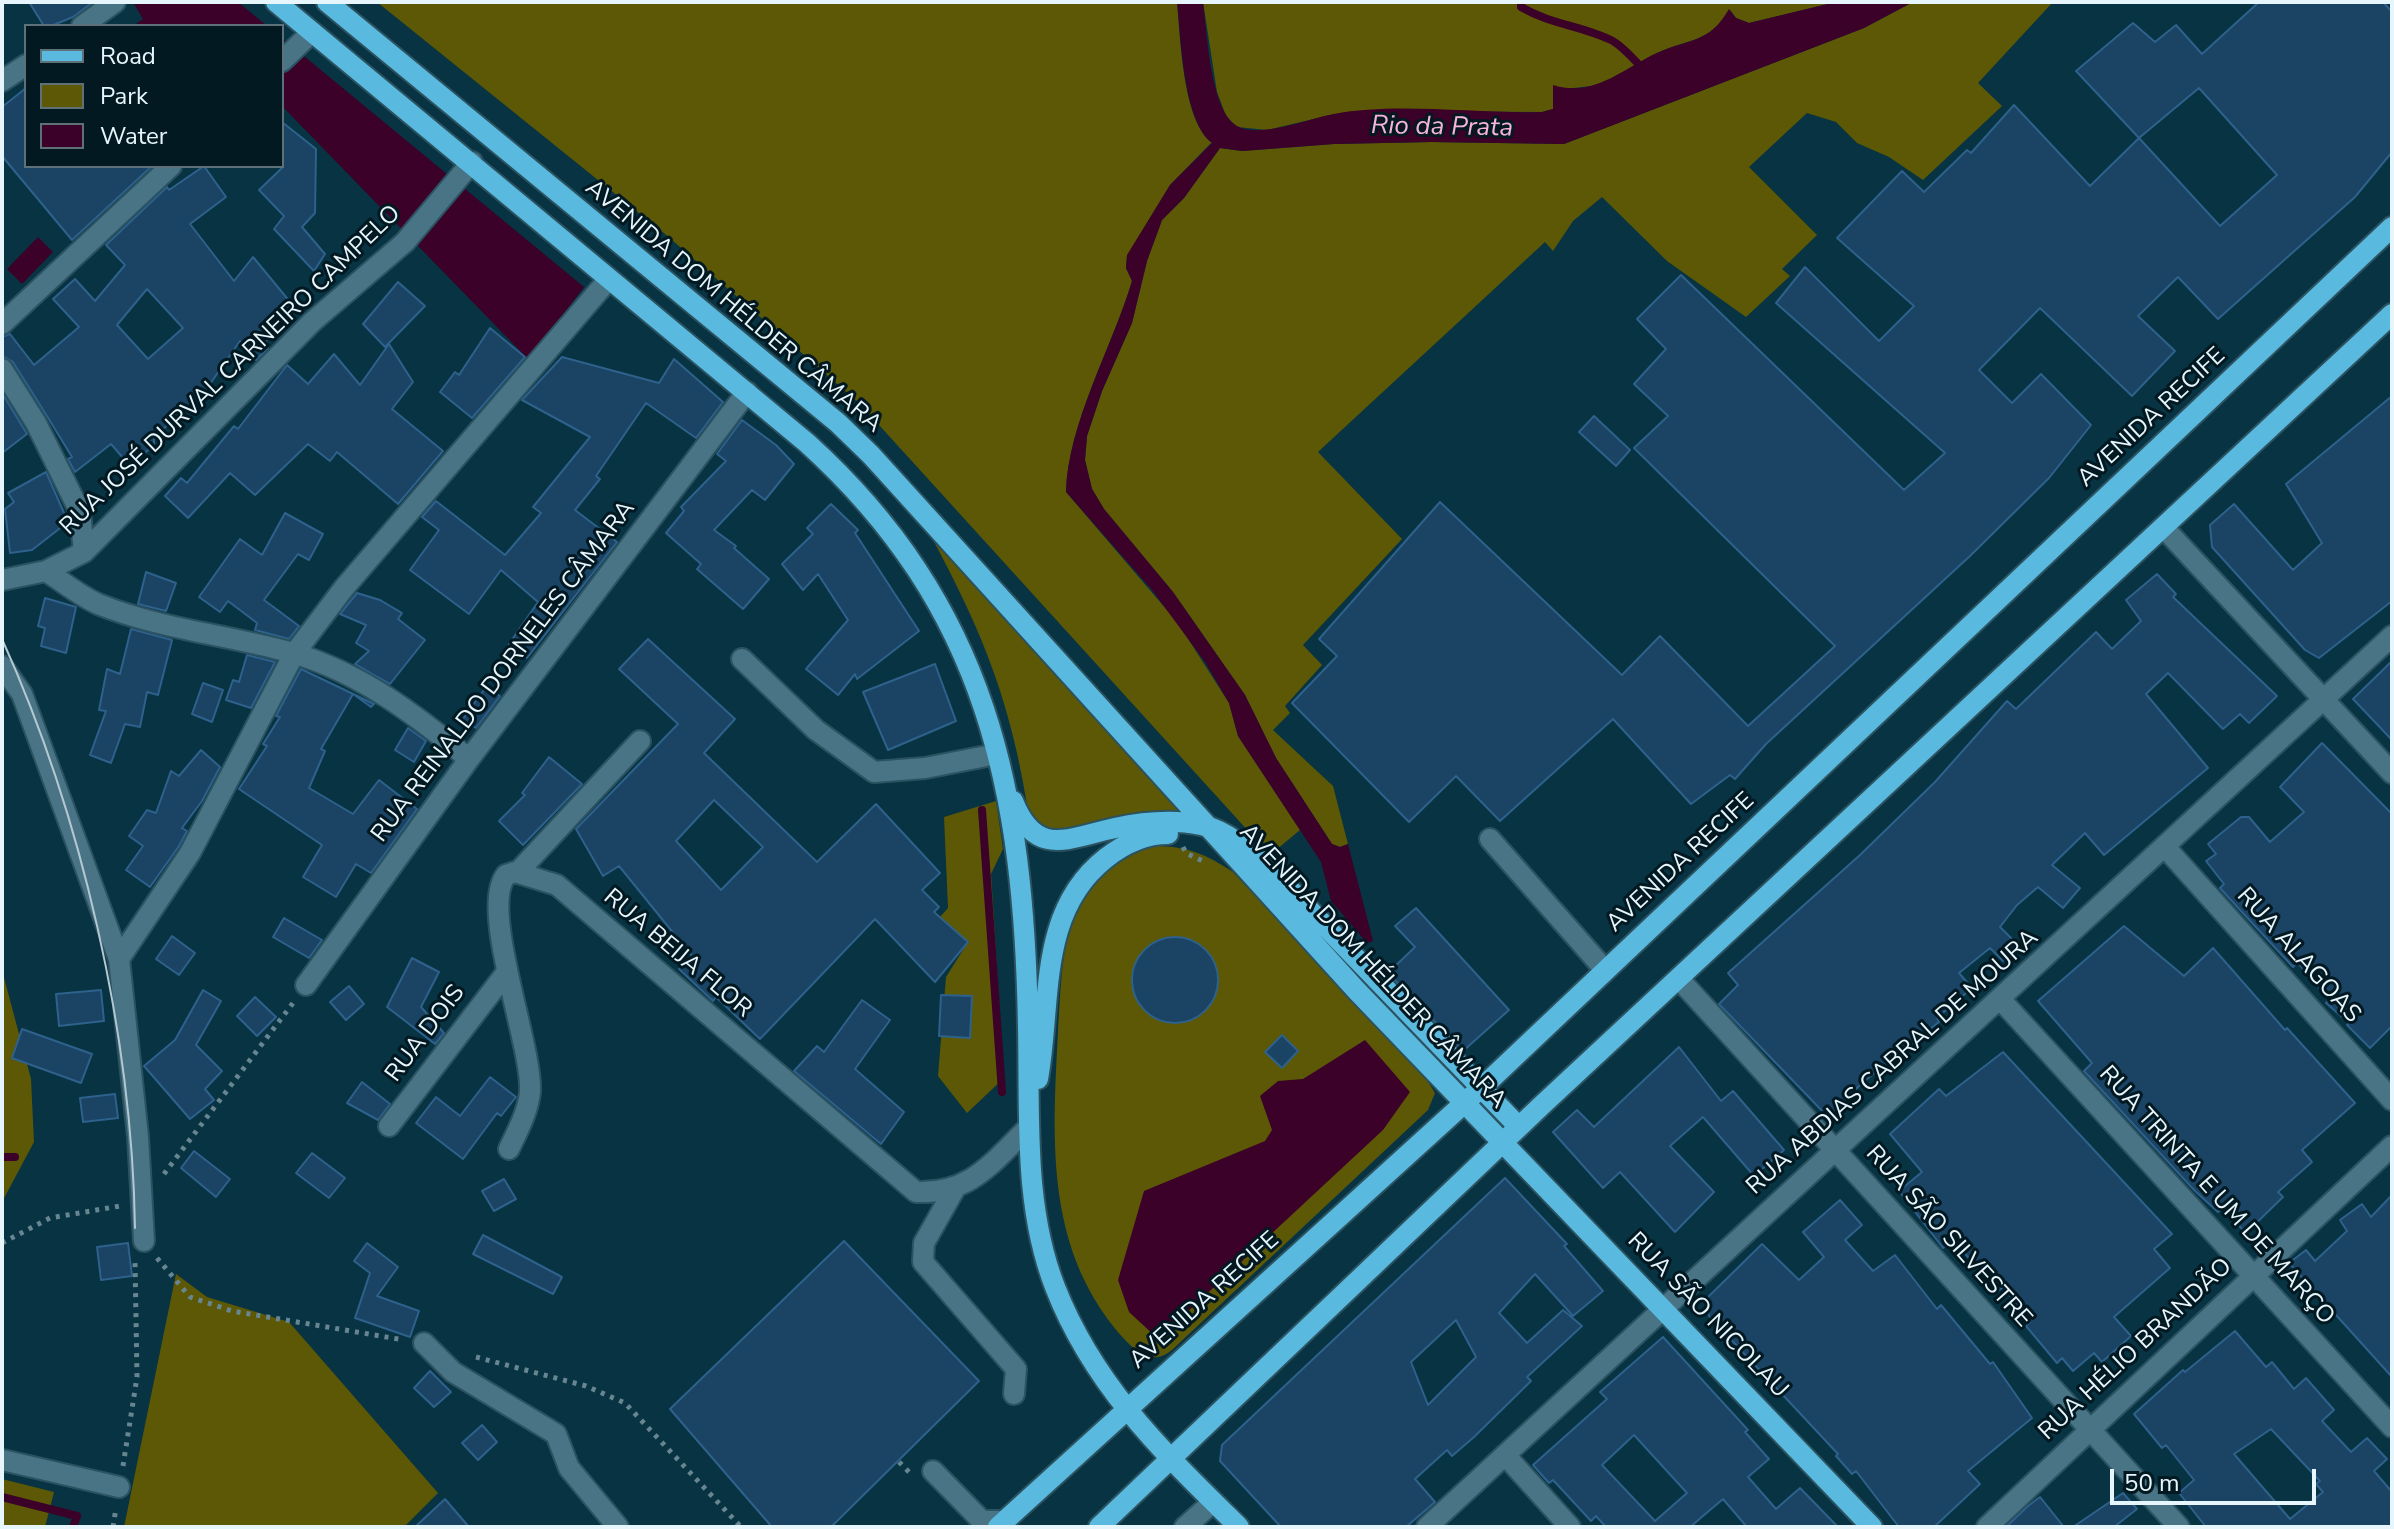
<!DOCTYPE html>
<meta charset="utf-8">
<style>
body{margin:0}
#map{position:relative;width:2394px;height:1529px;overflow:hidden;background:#073342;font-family:"Nunito Sans",sans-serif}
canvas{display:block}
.frame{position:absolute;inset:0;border:4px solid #e7f5fc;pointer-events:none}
.legend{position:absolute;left:24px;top:24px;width:260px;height:144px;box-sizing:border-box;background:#021922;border:2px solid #5e7179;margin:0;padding:10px 14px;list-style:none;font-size:24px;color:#e7f5fc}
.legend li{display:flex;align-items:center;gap:16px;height:40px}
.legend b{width:40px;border:2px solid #5e7179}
.scale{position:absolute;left:2110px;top:1469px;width:206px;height:36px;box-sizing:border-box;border:4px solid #e7f5fc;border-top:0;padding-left:10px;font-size:24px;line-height:28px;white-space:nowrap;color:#e7f5fc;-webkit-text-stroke:6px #021922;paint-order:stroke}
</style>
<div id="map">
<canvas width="2394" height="1529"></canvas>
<div class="frame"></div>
<ul class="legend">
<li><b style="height:10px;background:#5ab9df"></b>Road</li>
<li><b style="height:22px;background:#5d5805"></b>Park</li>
<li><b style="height:22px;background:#3c0128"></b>Water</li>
</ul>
<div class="scale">50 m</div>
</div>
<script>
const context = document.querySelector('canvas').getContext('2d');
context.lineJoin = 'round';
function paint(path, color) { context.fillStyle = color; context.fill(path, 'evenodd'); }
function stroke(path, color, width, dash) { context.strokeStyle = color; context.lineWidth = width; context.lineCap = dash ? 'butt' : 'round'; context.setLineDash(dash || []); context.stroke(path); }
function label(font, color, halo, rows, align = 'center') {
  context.font = font + ' "Nunito Sans",sans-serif'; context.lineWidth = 6; context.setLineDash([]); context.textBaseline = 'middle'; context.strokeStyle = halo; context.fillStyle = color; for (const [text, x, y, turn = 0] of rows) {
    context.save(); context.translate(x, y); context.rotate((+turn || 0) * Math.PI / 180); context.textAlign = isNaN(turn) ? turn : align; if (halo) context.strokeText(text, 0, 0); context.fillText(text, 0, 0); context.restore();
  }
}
const green = new Path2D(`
 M377,2H1177C1180,35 1183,124 1212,142L1170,185L1127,256L1126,268L1132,281C1112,348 1068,423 1066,492L1178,623L1229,703L1238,736L1300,830L1270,855L859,403L665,234Z
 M1203,2H1836L1749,23L1736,18L1730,10C1708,44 1689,38 1657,53C1643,59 1632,70 1619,77C1602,86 1583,87 1564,89L1553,109L1542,112L1374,111L1335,114L1267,130L1237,127L1226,116L1217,92Z
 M1913,2H2053L1978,83L2002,106L1923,180L1889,157L1857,143L1836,122L1807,113L1749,167L1817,235L1782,269L1790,276L1746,317L1667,261L1602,197L1573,221L1553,251L1545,242L1318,452L1402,539L1303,645L1322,665L1285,706L1290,713L1273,730L1333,786L1348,844L1340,847L1332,844L1276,758L1245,695L1173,592L1104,509L1092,489L1085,460L1087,436L1102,391L1132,323L1147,261L1162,220L1184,198L1220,148L1242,151L1334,144L1431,142L1564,144L1864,28Z
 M921,518L1186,813L1047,832L1029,817C1011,697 979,623 921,518Z
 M996,801L1003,849L991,874L1004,1078L967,1113L938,1076L946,977L968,942L940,917L948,908L944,817Z
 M1154,846C1186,846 1206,854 1233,872L1427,1080L1435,1093L1428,1110L1173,1349C1156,1364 1142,1357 1127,1342C1045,1254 1052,1144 1058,1032C1063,955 1061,866 1154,846Z
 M2,970L31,1079L34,1142L2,1202Z
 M176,1274L207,1297L289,1322L438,1493L404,1527H124Z
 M2,1479L54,1492L45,1527H2Z`);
const water = new Path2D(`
 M133,2H238L267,26H133L143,19Z
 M1177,2H1203C1207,33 1210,104 1234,124C1255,141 1310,118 1334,114C1396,102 1477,114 1542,112L1553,109V85C1594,98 1622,69 1657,53C1690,38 1709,44 1729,9L1736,18L1749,23L1836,2H1913L1864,28L1564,144L1431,142L1334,144L1242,151L1220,148L1184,198L1162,220L1147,261L1132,323L1102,391L1087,436L1085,460L1092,489L1104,509L1173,592L1245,695L1276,758L1332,844L1340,847L1348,844L1373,941L1367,943L1331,901L1321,862L1238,736L1229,703L1205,662L1152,590L1066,492C1068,423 1112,348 1132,281L1126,268L1127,255L1170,185L1212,143C1183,121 1181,37 1177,2Z
 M282,38L584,287L529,360L282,106Z
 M38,237L53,252L22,284L7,269Z
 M1365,1040L1410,1092L1383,1130L1169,1329L1155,1336L1129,1312L1118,1280L1144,1191L1265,1141L1272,1130L1260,1096L1278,1081L1303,1079Z`);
const stream = new Path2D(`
 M1521,2V7C1552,25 1580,25 1611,40C1623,46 1634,60 1644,70
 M982,810L1002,1092
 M2,1157H15
 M2,1497L77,1516L73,1527`);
const building = new Path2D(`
 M29,2H93L73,17L51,26H44Z
 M2259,2H2383L2392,12V152L2355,197L2218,319L2178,277L2138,316L2175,351L2132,396L2040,308L1979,370L2012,403L2041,374L2091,425L2049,478L1970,556L1766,744L1735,779L1730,775L1691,804L1613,719L1500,821L1456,776L1409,822L1292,703L1337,656L1319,639L1440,502L1622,675L1660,636L1748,726L1835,646L1634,448L1668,416L1634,384L1666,349L1637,319L1681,275L1904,490L1945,453L1776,303L1805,267L1879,341L1914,306L1837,238L1902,171L1924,192L1967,150L1971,153L2014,105L2090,186L2139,138L2076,71L2133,23L2155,42L2176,25L2202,54ZM2199,88L2277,175L2220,226L2139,138Z
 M26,88V166H152L72,240L2,156V107Z
 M282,122L316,149L315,213L302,227L325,254L314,271L274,229L284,216L259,190L282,168Z
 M204,166L226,197L190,224L234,281L253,257L291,303L268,326L275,333L263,344L268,348L256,360L240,341L203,394L154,437V445L130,466L111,444L75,472L68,459L72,457L47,416L13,362L2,356V337L10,334L34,365L79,327L53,299L75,279L95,301L125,265L106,245L167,187L169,190ZM147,289L183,328L148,359L117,325Z
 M398,282L425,306L385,347L363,324Z
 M490,328L525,357L472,418L440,392L455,372L459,375Z
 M389,344L413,382L392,409L443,451L398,504L337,452L330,461L308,444L255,495L230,473L188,518L165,496L181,478L187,483L234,426L238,429L287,365L308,384L334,354L360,385Z
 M562,357L659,383L674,359L723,402L696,438L646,403L596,476L600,479L575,510L617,542L527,658L509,644L538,602L501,570L469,614L410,570L439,530L422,517L436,501L505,555L541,513L533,507L590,437L522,400Z
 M2,393L27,434L2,453Z
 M2392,396V601L2319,658L2305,650L2212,547L2210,525L2234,504L2293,570L2322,543L2286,484Z
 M1594,416L1630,450L1616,466L1579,432Z
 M742,420L776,445L794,464L765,500L752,490L714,530L736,546L734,548L769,579L743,609L697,569L701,564L666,533L684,511L681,507L726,461L717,454Z
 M46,472L68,522L32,550L10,553L5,509L14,502L8,493Z
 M831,504L858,530L855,533L919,631L857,679L855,674L838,695L806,669L848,620L818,574L803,590L782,564L813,534L807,528Z
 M285,513L323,534L309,560L298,554L264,600L299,626L289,639L255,630L257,623L228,601L220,612L199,597L240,539L262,555Z
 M146,572L176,583L166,611L138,604Z
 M2157,574L2176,594L2173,597L2277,696L2249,723L2240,714L2223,729L2168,673L2146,694L2208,768L2104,855L2085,833L2052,865L2080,888L2063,908L2038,887L2017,905L2000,927L2019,946L2003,961L1990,948L1959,973L1972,988L1937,1018L1939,1022L1862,1083L1828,1117L1719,1004L1738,985L1728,973L1860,855L1935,782L2007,701L2016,709L2096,632L2112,649L2141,621L2126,600Z
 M357,593L380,600L402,613L398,619L425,640L390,684L355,664L369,651L356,643L366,625L340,614Z
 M45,598L76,607L66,653L41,646L45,628L38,626Z
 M131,629L172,640L158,695L147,692L140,727L125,724L111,763L90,755L106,711L99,710L107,669L120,674Z
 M648,639L735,719L704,753L817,862L876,804L940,873L922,890L939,907L934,912L968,942L935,982L875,919L760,1039L716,997L713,1001L679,969L692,956L619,866L603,876L576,829L678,724L619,669ZM714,800L763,847L721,890L676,841Z
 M247,655L275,662L251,708L226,700L233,680L239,682Z
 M2392,661V740L2353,699Z
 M935,664L956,721L888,750L863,692Z
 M301,669L374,704L371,707L353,694L321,749L325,751L309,788L353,814L379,780L417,809L371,873L356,864L336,897L303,877L322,845L239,789L267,746L263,744L280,717L276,716Z
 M203,683L223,690L212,722L192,714Z
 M486,687L500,696L476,728L463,719Z
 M408,728L426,741L414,762L395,750Z
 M2322,743L2392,814V1026L2370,1048L2347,1025L2349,1023L2326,1003L2329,999L2298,963L2293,967L2241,911L2220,888L2224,884L2206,861L2216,854L2208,844L2241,817H2249L2270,842L2304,812L2280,787Z
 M201,750L220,767L202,801L182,828L187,831L179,846L150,887L126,870L143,846L129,836L147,810L156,813L171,771L179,776Z
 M549,757L582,784L523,845L499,821L525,795L522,793Z
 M1416,908L1509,1010L1463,1051L1388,973L1415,947L1395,926Z
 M284,918L322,940L309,958L273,937Z
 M2124,926L2184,976L2213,948L2285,1030L2287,1028L2355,1103L2302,1150L2312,1162L2278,1192L2283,1197L2246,1233L2222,1208L2218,1212L2195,1191L2084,1071L2092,1063L2038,1001Z
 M172,936L195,953L179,975L156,959Z
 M1132 980a43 43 0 1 1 86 0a43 43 0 1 1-86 0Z
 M412,958L439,972L421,1007L444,1033L435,1044L387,1007Z
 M349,986L364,1004L346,1020L330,1002Z
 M101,990L104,1021L59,1026L56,994Z
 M203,990L221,1001L196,1045L222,1071L205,1089L214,1100L190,1119L144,1066L175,1040Z
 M941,995L972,996L970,1038L939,1036Z
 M255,997L276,1017L257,1036L237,1016Z
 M862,1000L890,1020L855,1069L904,1112L881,1144L794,1071L817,1046L824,1052Z
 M22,1029L92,1054L81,1083L12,1058Z
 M1282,1035L1298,1051L1282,1068L1265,1052Z
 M1679,1047L1721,1101L1733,1091L1784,1150L1754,1176L1703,1117L1670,1146L1714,1192L1675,1232L1620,1172L1603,1188L1553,1132L1577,1110L1594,1127Z
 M2003,1052L2172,1234L2154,1249L2170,1268L2114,1317L2131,1336L2102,1362L2094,1353L2073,1371L2062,1358L2057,1363L2026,1326L2030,1322L2003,1287L1998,1291L1952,1239L1943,1248L1899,1191L1922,1172L1890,1134L1939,1089L1946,1096Z
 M490,1077L516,1097L501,1116L497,1113L463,1159L416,1123L436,1097L460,1116Z
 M362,1082L390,1104L378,1120L347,1103Z
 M115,1094L118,1118L83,1122L80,1098Z
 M194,1151L230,1179L216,1197L181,1168Z
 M312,1153L345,1178L329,1198L296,1173Z
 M1505,1178L1567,1244L1564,1246L1603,1291L1573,1316L1535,1274L1499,1313L1527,1343L1563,1310L1582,1326L1527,1377L1531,1381L1474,1437L1452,1456L1447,1450L1415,1479L1435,1502L1406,1527H1281L1220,1461L1222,1445ZM1456,1320L1476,1357L1428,1405L1411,1362Z
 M504,1179L516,1199L494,1211L482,1191Z
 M2392,1195V1377L2289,1263L2306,1250L2315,1261L2347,1231L2340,1220L2362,1204L2371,1217Z
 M1840,1200L1862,1225L1845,1240L1873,1271L1895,1255L1937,1309L1941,1305L1990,1364L1993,1362L2032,1418L1968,1471L1980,1484L1934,1527H1899L1856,1471L1852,1474L1836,1456L1838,1454L1709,1316L1706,1299L1762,1244L1799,1280L1824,1257L1803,1232Z
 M483,1235L562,1277L553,1294L473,1254Z
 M844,1241L979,1381L831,1527H772L670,1409Z
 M128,1243L132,1276L101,1280L97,1247Z
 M367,1243L398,1267L377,1296L419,1311L410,1337L355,1318L370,1273L354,1261Z
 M2235,1331L2266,1367L2272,1362L2294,1389L2306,1378L2334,1410L2322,1421L2351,1452L2367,1438L2387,1459L2374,1471L2392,1492V1527H2206L2179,1493L2194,1480L2166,1445L2162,1448L2134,1414L2183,1370L2185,1372ZM2271,1429L2320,1481L2316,1484L2323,1492L2290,1519L2234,1454Z
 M1663,1337L1748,1430L1745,1432L1769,1459L1748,1477L1776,1509L1800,1488L1838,1527H1747L1723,1499L1690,1527H1606L1596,1516L1591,1521L1553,1480L1549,1483L1533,1465L1607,1399L1600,1392ZM1634,1435L1687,1493L1655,1521L1602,1465Z
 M430,1371L451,1392L434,1407L414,1388Z
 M482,1425L497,1442L478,1460L462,1443Z
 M2123,1493L2137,1509L2114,1527H2073Z
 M2040,1497L2064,1527H2006L2028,1506Z
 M445,1499L469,1527H415Z`);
const path = new Path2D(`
 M1183,847L1186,853L1207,863
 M164,1174L293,1003
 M2,1243L50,1218L120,1206
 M157,1258L190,1297L232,1311L404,1340
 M476,1357L586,1386L625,1403L741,1527
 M899,1462L910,1473
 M123,1466L137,1377L135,1261
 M113,1527L116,1508`);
const minor = new Path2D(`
 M82,26L115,2
 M282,61L312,32
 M2,81L26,65
 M2,324L171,166
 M2,369L36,423L80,512L84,552
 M2164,528L2392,773
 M46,571C63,582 80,596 98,604C160,629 228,635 293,653C361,673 416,715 469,759
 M2,580L46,571L84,552L312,322L405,242L472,162
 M742,659L816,730L874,772L925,768L997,754
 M2,666L22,694L119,959L138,1137L144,1241
 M1490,839L1605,970
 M2165,847L2392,1100
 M517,873L640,741
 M119,959L190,853L294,654L344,588L608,280
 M1680,980L2179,1527
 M306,985L469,759L747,392
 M2001,1000L2392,1427
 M389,1126L506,973
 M509,1149C517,1132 528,1112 530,1092C533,1047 479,909 506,875L515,872L557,885L916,1192C972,1194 992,1162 1029,1127
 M954,1190L924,1243L923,1262L1016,1369L1014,1394
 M424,1343L453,1372L556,1434L569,1468L618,1527
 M1505,1455L1570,1527
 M2,1460L119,1487
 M933,1471L982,1521H1004
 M1185,1527L1213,1502
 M1427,1527L2392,636
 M1987,1527L2392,1146`);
const major = new Path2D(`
 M276,2L807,443C988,607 1024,792 1028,1027C1030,1114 1023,1205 1055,1287C1094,1387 1164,1453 1239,1527
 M327,2L838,423L871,455L1357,991L1872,1527
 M1013,801C1036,859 1068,838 1115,828C1143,822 1172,819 1201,825C1228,830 1253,854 1273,872L1519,1127
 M1038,1079C1052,1002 1037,912 1106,858C1124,844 1145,834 1168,834
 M998,1527L1493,1077L2392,227
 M1099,1527L1541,1106L2392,314`);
const tram = new Path2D(`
 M2,639C82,816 132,1034 135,1228`);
const streetNames = [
 ["AVENIDA DOM HÉLDER CÂMARA",733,307,40],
 ["RUA JOSÉ DURVAL CARNEIRO CAMPELO",231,371,-44],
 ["AVENIDA RECIFE",2152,418,-43],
 ["RUA REINALDO DORNELES CÂMARA",504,672,-53],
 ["AVENIDA RECIFE",1681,863,-43],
 ["RUA BEIJA FLOR",677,954,40],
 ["RUA ALAGOAS",2298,956,48],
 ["AVENIDA DOM HÉLDER CÂMARA",1372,967,47],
 ["RUA DOIS",426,1034,-53],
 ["RUA ABDIAS CABRAL DE MOURA",1893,1063,-42],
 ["RUA TRINTA E UM DE MARÇO",2216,1196,48],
 ["RUA SÃO SILVESTRE",1948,1237,48],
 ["AVENIDA RECIFE",1205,1301,-42],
 ["RUA SÃO NICOLAU",1707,1316,46],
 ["RUA HÉLIO BRANDÃO",2136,1350,-43]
];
const waterNames = [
 ["Rio da Prata",1442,128,1]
];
paint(green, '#5d5805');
paint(water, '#3c0128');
stroke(stream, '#3c0128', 8);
paint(building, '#1a4364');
stroke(building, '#2e618b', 2);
stroke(minor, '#2b5260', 24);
stroke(major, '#2b5260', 24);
stroke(path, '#678691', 5, [4, 6]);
stroke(minor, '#497486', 20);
stroke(major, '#5ab9df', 20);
stroke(tram, '#b3c8d1', 2);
label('24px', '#e7f5fc', '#021922', streetNames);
label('italic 26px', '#f8b3d8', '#021922', waterNames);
</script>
